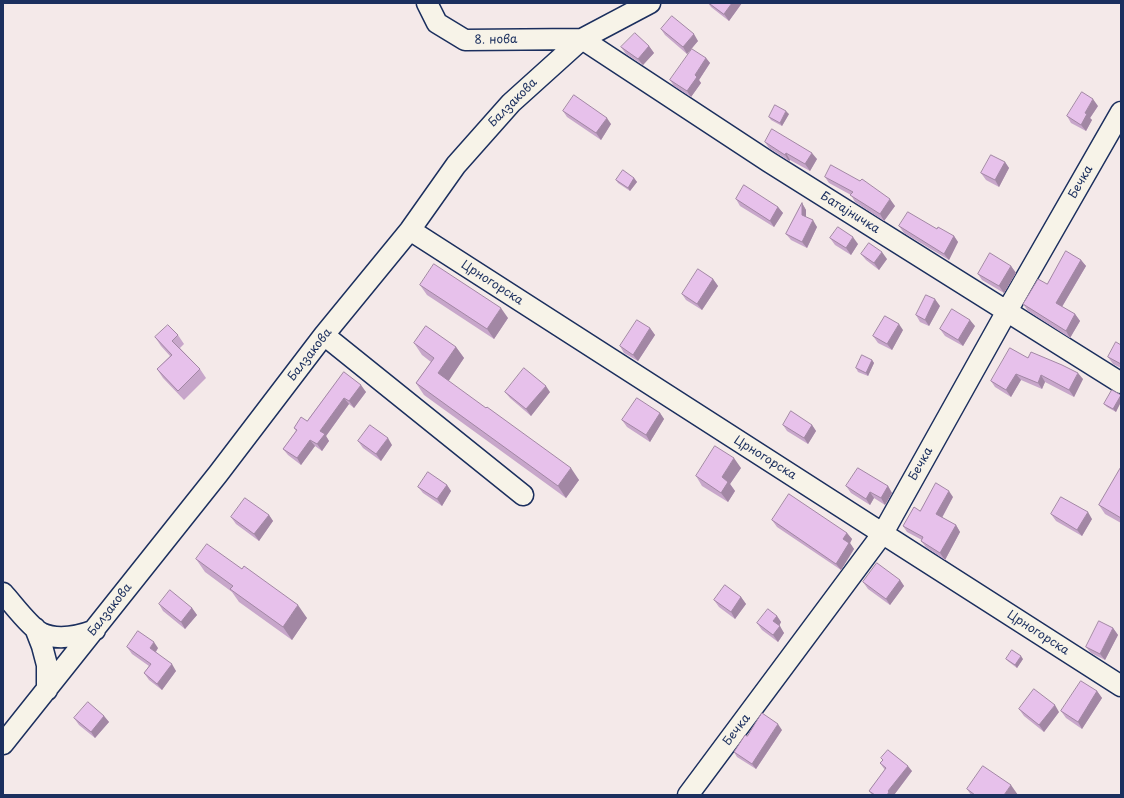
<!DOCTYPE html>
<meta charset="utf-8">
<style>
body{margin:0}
#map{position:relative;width:1124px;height:798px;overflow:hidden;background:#f4e9e9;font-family:"Playpen Sans",sans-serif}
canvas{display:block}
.frame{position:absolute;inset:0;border:4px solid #1b2f5e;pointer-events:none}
</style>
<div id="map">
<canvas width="1124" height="798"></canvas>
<div class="frame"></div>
</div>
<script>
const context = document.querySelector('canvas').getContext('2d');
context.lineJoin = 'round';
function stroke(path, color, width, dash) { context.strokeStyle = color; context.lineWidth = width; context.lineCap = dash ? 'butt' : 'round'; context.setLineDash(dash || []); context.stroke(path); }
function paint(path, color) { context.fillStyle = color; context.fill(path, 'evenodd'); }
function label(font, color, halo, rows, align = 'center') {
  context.font = font + ' "Playpen Sans",sans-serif'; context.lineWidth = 3; context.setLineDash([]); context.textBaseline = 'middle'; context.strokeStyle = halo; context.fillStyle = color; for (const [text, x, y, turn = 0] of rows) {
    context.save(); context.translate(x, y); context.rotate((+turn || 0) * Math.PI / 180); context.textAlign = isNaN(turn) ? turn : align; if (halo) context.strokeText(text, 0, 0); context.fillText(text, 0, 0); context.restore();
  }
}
const minor = new Path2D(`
 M427,3L437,23L465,40L582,39L769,162L1121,383
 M410,230C646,383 884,534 1121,686
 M324,335L523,495
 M3,593C13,604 29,626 41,633C58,641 79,636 95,630
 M35,628L42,646L47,665V690
 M3,744L218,474L324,335L410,230L456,165L511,103L582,39L650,3
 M688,795L883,533L1007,311L1121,112`);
const wall = new Path2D(`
 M708,3H742L729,21L711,7Z
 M661,29L698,41L687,54L665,35Z
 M649,46L654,53L643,65L626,54L621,47Z
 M706,58L710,63L699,80L701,83L691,97L674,86L670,80Z
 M1098,106L1090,118L1092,120L1086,131L1071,123L1067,116Z
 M563,111L611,124L601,140L567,117Z
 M789,114L782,126L771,120L769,117Z
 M765,142L817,159L810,171L790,160L789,161L769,148Z
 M1005,162L1009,168L999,187L986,180L981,173Z
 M825,177L895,206L884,221L855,202L851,195L829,183Z
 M634,178L637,182L630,191L618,183L616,180Z
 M736,199L778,207L783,213L774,227L740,206Z
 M802,203L806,210V217L817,227L807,248L791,240L786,234Z
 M899,226L937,229L954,236L958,242L949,260L904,233Z
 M830,238L858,244L851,255L835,245Z
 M861,254L887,259L879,270L866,260Z
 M1081,260L1086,266L1062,307L1075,314L1080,321L1070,338L1028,311L1023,304L1047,284Z
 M1011,266L1016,273L1004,293L982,280L978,274Z
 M713,279L718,286L702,310L686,300L682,294Z
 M420,285L508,318L494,339L427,295Z
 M940,306L929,326L920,322L916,315Z
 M975,326L963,346L945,336L940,329Z
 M650,328L655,335L638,361L624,353L620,346Z
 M903,330L892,350L878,343L873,336Z
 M178,335L184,344L180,348L200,369L206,378L184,400L163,378L157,369L170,356L161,346L155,337Z
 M414,343L456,347L464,358L448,381L579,480L566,498L424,395L416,383L431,362L422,355Z
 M1121,345V368L1113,364L1108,357Z
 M1028,358L1083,379L1074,397L1045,382L1042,389L1021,380L1011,397L995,387L991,381Z
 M872,360L874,363L868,376L858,372L856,368Z
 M344,372L366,392L354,408L349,404L326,436L329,441L322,451L315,446L301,465L288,455L283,449L296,431L294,428L307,421Z
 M505,392H550L531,416L510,398Z
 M1121,395L1116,412L1107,407L1104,404Z
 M660,413L664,419L650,442L627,427L622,420Z
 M783,425H812L816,431L808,444L787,431Z
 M358,441L392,445L381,461L363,448Z
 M1121,467V523L1105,514L1099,505Z
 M741,468L730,484L735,491L728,502L702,486L696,476Z
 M447,485L451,491L442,506L423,493L418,487Z
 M846,486H888L892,493L885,505L874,498L870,505L851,493Z
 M953,497L942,518L956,525L960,532L945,560L926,547L921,541L922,540L907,532L903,526L920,511Z
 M1051,514L1092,519L1082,536L1056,521Z
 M269,515L273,521L259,541L236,524L231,517Z
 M772,520L847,533L852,539L850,543L854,549L841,570L777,527Z
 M196,559L242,569L307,618L292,640L239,602L232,592L205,572Z
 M900,580L904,586L890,605L868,589L863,582Z
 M741,597L746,604L735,619L719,607L714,600Z
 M159,604L192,608L197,615L185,629L163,611Z
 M777,616L781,622L779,626L784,633L778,642L762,630L757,623Z
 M1113,628L1118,635L1105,660L1091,653L1086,647Z
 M127,647L158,648L156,652L176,671L162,690L149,680L144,673L149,666L132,654Z
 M1006,659H1023L1017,668L1009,662Z
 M1097,691L1102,698L1082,729L1066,718L1061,711Z
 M1019,709L1059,712L1044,732L1024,716Z
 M104,716L109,722L95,738L79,725L74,718Z
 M782,730L756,769L737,757L734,752L747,736Z
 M881,758L912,771L894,795H872L869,791L885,770L880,763L883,760Z
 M967,789L1018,795H971Z`);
const shadedWall = new Path2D(`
 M732,3H742L729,21L724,14Z
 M694,34L698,41L687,54L683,47Z
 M649,46L654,53L643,65L638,59Z
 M706,58L710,63L699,80L701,83L691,97L687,91L695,75Z
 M1093,99L1098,106L1090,118L1092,120L1086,131L1081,125L1085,113Z
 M786,111L789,114L782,126L780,123Z
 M607,118L611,124L601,140L596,133Z
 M786,153L790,160L789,161L785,155Z
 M812,153L817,159L810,171L805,164Z
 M1005,162L1009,168L999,187L995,180Z
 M634,178L637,182L630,191L628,188Z
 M890,199L895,206L884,221L880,214Z
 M802,203L806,210V221L802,215Z
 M778,207L783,213L774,227L770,221Z
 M813,220L817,227L807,248L802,242Z
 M954,236L958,242L949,260L944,254Z
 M853,237L858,244L851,255L846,248Z
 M882,252L887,259L879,270L874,263Z
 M1081,260L1086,266L1060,310L1056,303Z
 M1011,266L1016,273L1004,293L999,286Z
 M713,279L718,286L702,310L697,304Z
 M935,299L940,306L929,326L925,320Z
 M501,308L508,318L494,339L487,329Z
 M1075,314L1080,321L1070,338L1066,331Z
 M970,320L975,326L963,346L958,340Z
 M899,324L903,330L892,350L887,344Z
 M650,328L655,335L638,361L633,355Z
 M456,347L464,358L446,385L438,373Z
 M872,360L874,363L868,376L866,373Z
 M1078,373L1083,379L1074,397L1069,390Z
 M1016,374L1021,380L1011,397L1006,390Z
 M1041,375L1045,382L1042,389L1038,383Z
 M361,385L366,392L354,408L349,401Z
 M546,386L550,392L531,416L526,409Z
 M1121,395V402L1116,412L1113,409Z
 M344,398L349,404L326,436L329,441L322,451L317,444L320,431Z
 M660,413L664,419L650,442L646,435Z
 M812,425L816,431L808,444L804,438Z
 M388,438L392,445L381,461L376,454Z
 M310,440L315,446L301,465L297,458Z
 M734,458L741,468L730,484L735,491L728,502L721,493L722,477Z
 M571,468L579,480L566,498L558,486Z
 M447,485L451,491L442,506L437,499Z
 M888,486L892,493L885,505L881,498Z
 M949,491L953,497L940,521L936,514Z
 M870,492L874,498L870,505L866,499Z
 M1088,512L1092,519L1082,536L1077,530Z
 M269,515L273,521L259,541L254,534Z
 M956,525L960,532L945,560L940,553Z
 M847,533L852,539L850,543L854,549L841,570L836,564L843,539Z
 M900,580L904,586L890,605L886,599Z
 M741,597L746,604L735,619L731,612Z
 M298,605L307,618L292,640L283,627Z
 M192,608L197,615L185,629L181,622Z
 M777,616L781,622L778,628L773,621Z
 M780,626L784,633L778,642L773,635Z
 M1113,628L1118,635L1105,660L1100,654Z
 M154,642L158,648L154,654L150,648Z
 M1021,656L1023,659L1017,668L1015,665Z
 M172,664L176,671L162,690L157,684Z
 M1097,691L1102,698L1082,729L1078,722Z
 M1055,705L1059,712L1044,732L1039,725Z
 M104,716L109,722L95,738L91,732Z
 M778,724L782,730L756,769L752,764Z
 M908,766L912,771L894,795H887L888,791Z
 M1011,785L1018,795H1004Z`);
const building = new Path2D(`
 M709,3H732L724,14Z
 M672,16L694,34L683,47L661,29Z
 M635,33L649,46L638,59L621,47Z
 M692,49L706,58L695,75L697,77L687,91L670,80Z
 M1082,92L1093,99L1085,113L1087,114L1081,125L1067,116Z
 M574,95L607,118L596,133L563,111Z
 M775,105L786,111L780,123L769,117Z
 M772,129L812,153L805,164L786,153L785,155L765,142Z
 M991,155L1005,162L995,180L981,173Z
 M831,165L860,181L862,179L890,199L880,214L850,195L853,192L825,177Z
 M623,170L634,178L628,188L616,180Z
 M744,185L778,207L770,221L736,199Z
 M802,203V215L813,220L802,242L786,234Z
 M908,212L937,229L938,227L954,236L944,254L899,226Z
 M838,227L853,237L846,248L830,238Z
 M869,243L882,252L874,263L861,254Z
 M1066,251L1081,260L1056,303L1075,314L1066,331L1023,304L1038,279L1047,284Z
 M990,253L1011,266L999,286L978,274Z
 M434,264L501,308L487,329L420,285Z
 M698,269L713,279L697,304L682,294Z
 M926,295L935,299L925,320L916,315Z
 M952,309L970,320L958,340L940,329Z
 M885,316L899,324L887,344L873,336Z
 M637,320L650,328L633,355L620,346Z
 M168,325L178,335L172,341L200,369L178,391L157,369L172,355L155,337Z
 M426,326L456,347L438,373L486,408L487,407L571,468L558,486L416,383L434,358L414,343Z
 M1116,342L1121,345V364L1108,357Z
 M1010,348L1028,358L1031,352L1062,365L1078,373L1069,390L1041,375L1038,383L1016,374L1006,390L991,381Z
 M862,355L872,360L866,373L856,368Z
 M524,368L546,386L526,409L505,392Z
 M344,372L361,385L349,401L344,398L320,431L325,434L317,444L310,440L297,458L283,449L297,430L294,428L301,417L307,421Z
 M1112,390L1121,395L1113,409L1104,404Z
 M637,398L660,413L646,435L622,420Z
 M791,411L812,425L804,438L783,425Z
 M370,425L388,438L376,454L358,441Z
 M715,446L734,458L722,477L728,482L721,493L696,476Z
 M1121,467V518L1099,505Z
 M858,468L888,486L881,498L870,492L866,499L846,486Z
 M428,472L447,485L437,499L418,487Z
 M936,483L949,491L936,514L956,525L940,553L921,541L923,537L903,526L914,507L920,511Z
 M789,494L847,533L843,539L849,543L836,564L772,520Z
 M1061,497L1088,512L1077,530L1051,514Z
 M245,498L269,515L254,534L231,517Z
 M207,544L242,569L244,566L298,605L283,627L230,589L233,586L196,559Z
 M877,563L900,580L886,599L863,582Z
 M725,585L741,597L731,612L714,600Z
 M170,590L192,608L181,622L159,604Z
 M768,609L777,616L773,621L780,626L773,635L757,623Z
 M1099,621L1113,628L1100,654L1086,647Z
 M138,631L154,642L150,648L172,664L157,684L144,673L151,664L127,647Z
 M1012,650L1021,656L1015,665L1006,659Z
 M1081,681L1097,691L1078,722L1061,711Z
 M1034,689L1055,705L1039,725L1019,709Z
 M88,702L104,716L91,732L74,718Z
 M762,713L778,724L752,764L734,752L745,735L747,736Z
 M888,750L908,766L888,791L889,792L887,795H875L869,791L886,768L880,763L883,760L881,758Z
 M983,766L1011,785L1004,795H975L967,789Z`);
const streetNames = [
 ["8. нова",496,40,-1],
 ["Балзакова",513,103,-45],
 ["Бечка",1081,182,-60],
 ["Батајничка",850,213,32],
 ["Црногорска",492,283,33],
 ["Балзакова",310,355,-52],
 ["Црногорска",765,458,32],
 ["Бечка",921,464,-61],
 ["Балзакова",110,610,-52],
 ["Црногорска",1038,633,33],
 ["Бечка",737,730,-53]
];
stroke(minor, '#1b2f5e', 23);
stroke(minor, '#f7f3e8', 20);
paint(wall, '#c7a6ca');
paint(shadedWall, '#a287a4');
paint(building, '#e7c1eb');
stroke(building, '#a287a4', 1);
label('12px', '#1b2f5e', '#f7f3e8', streetNames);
</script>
